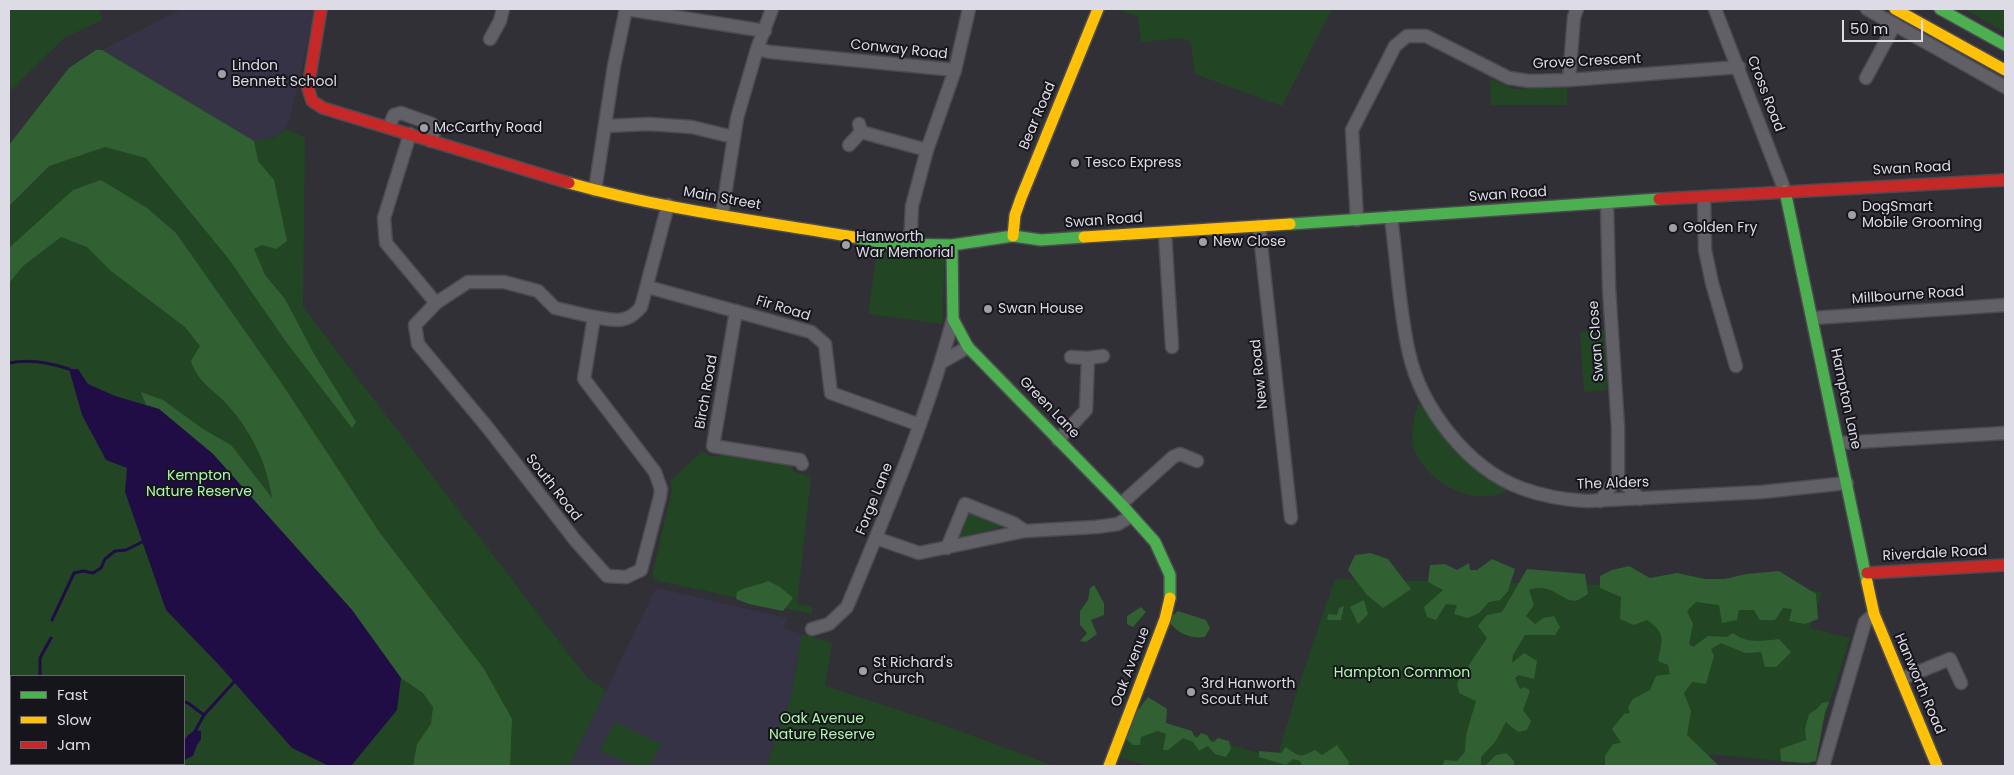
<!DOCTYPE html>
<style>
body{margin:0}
#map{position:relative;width:2014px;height:775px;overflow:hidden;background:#303036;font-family:Poppins,sans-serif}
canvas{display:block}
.frame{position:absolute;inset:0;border:10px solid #dddbe5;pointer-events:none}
.legend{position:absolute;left:10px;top:675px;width:175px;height:90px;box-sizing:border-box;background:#16151c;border:1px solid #66646c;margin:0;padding:6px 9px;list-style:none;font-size:15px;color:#dddbe5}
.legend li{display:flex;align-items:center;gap:10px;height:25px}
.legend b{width:25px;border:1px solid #66646c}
.scale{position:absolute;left:1842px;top:20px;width:81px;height:22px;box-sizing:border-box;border:2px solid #dddbe5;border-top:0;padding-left:6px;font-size:15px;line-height:18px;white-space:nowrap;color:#dddbe5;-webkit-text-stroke:4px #16151c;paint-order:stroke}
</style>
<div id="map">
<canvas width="2014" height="775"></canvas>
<div class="frame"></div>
<ul class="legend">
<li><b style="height:6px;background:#4caf50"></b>Fast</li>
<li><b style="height:6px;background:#ffc107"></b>Slow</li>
<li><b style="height:6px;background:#c62828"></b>Jam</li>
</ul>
<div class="scale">50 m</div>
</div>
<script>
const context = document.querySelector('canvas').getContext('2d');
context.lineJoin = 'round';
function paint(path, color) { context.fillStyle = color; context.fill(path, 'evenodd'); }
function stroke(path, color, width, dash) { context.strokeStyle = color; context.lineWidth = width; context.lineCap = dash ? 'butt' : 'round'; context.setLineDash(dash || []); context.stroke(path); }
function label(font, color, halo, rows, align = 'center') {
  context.font = font + ' Poppins,sans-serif'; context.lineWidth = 4; context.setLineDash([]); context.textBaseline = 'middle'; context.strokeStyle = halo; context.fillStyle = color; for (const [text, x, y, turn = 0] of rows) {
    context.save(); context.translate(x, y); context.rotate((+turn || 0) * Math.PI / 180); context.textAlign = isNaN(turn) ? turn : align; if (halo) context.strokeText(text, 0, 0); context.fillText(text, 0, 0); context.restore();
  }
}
const built = new Path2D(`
 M182,9H315L290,118L286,129L281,134L265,140L254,141L102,50Z
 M656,588L787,618L784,629L802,634L791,697L766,766H569Z`);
const green = new Path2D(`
 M9,9H99L102,20L64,38L9,92Z
 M1117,9H1332L1282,106L1195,74L1191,42L1181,38L1141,42L1138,17Z
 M1964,9H2000L2005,12V32Z
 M96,50H102L254,141L274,138L286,129L305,137L303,307L587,678L606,690L569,766H9V145L69,68ZM11,676H184V764H11Z
 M1490,79L1515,89L1567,87V105H1491Z
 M877,252L945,254L942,324L868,314Z
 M1604,331L1607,390L1584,392L1580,332Z
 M1418,403L1462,457L1511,489C1477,509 1431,486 1415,452C1409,437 1414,418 1418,403Z
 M702,451C710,457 716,459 725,452L789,462L794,472L811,477L797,604L813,607L811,614L656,580L652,576L672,489L670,481Z
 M970,511L1000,523V528L959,537L963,517Z
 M1335,579L1789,589L1822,592L1810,628L1850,638L1810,764L1710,754L1708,766H1150L1120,758L1136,718L1277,758L1298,688Z
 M802,634L832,643L825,686L938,723L1054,766H766L791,697Z
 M615,722L661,744L650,766H634L600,751Z`);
const forest = new Path2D(`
 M96,50H102L254,141L258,161L274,180L287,241L276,249L262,245L254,249L265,275L285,299L314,354L356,422L352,428L287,343L228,258L146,158L105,147L49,166L9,206V145L69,68Z
 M101,180L147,208L176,233L280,381L380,533L484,669L512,719L510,766H413L417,744L431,724L433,707L423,693L401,678L352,610L213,454L159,409L146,405L141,392L163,400L203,429L231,445L272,498C267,462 250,429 225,402C210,387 198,382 191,361L200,346L185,327L111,271L87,247L61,237L23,266L9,283V248L73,190Z
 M1370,553L1388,559L1411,589L1383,608L1367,595L1348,570L1355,555Z
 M1492,559L1515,569L1508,591L1500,600L1489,602L1479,613L1468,618L1454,614L1457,605L1446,604L1436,620L1427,617L1424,607L1443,590L1428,582L1430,565L1445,564L1457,570L1469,563L1470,570H1477Z
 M1629,566L1650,578L1677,573L1705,579H1725L1746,574L1779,571L1816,594L1818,619L1805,624L1789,621L1792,609L1783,608L1775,620H1760L1754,610H1739L1737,620L1722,623L1719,605L1696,602L1687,611L1693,624L1689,644L1693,647L1708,636L1727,637L1733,633C1746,644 1763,641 1779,639L1791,652L1776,667H1765L1761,652L1745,653L1721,643L1711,649L1714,656L1706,684L1692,682L1684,693L1691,711L1687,735L1717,764V766H1605V756L1613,744L1621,743L1612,729L1624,714L1630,713L1628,707L1633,699L1650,690L1656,676L1670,674L1668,665L1658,661C1662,640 1667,634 1647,620L1634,625L1620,619L1621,597L1600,588V576L1612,570Z
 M1527,569L1585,574L1588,594C1585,595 1581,599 1578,600C1564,605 1553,581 1529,590L1534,605L1526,616L1535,624L1543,618L1554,616L1560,627L1555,635H1525L1513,655L1512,663L1524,653L1537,661L1534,679L1519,675L1515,678L1520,689L1525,687L1530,691L1523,710L1531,721L1527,730L1518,732L1506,722L1495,742L1481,757V766H1442L1445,760L1457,761L1465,752L1466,735L1476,701L1459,693L1457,683L1487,638L1478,626L1487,615L1502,612Z
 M768,581L780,587L793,598L783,611L749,604L736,599L737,592C747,586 757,586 768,581Z
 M1094,585L1104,603V615L1091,620L1097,634L1086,642L1080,641L1087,633L1080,625V611L1088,600L1090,588Z
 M1364,600L1368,614L1358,624L1350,607Z
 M1344,606L1341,620H1327L1328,614L1337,615L1339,608Z
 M1141,607L1146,612L1133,627L1127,624V616Z
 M1178,611L1206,620L1210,628L1205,637C1191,639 1179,634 1170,623L1171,617Z
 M9,690L11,699V764H33L34,766H9Z
 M1148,697L1167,709L1166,723L1192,731L1194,736L1197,738L1201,733L1207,735L1211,742H1214L1218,738L1229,741L1231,749L1226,757L1215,754L1208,746L1199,751L1193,742L1183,738L1168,750H1163L1166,734L1158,731L1141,737L1140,745H1133L1125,738L1134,715Z
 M1829,702L1825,712L1816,761L1806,763L1781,761L1780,749L1806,740L1805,729L1809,714L1817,709L1822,703Z
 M1337,745L1349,762L1348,766H1302L1300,761L1293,759L1286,765L1259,757V751L1281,753L1286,747C1299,757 1300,758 1315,750L1322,755Z
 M1506,753L1514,761V766H1485L1496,755Z`);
const water = new Path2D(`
 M69,369H78L88,384L115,396L159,409L213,454L352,610L401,678L397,710L351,766H329L292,748L218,664L166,610L125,492L127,468L106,460L82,415Z
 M196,730L201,731V739L197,745L193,756L184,760C184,745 180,738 196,730Z`);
const stream = new Path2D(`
 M9,363C28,359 51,363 69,369
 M52,620L74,573L83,571L93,573L101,568L105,559L115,551L126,550L142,542
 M40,676V658L51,638
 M184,702L188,703L204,715
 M194,733L204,715L234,682
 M174,766L176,764`);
const street = new Path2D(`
 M626,9L765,31
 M1715,9L1785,191
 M1867,9L2005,87
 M490,39L500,21L503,9
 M757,49L770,52L955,70L927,150L912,206L910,245
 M955,70L969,9
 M1866,78L1895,24
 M1569,80L1574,17L1577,9
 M605,126L649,124L692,127L733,137
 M389,127L394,115L401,113L432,124L435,129L431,141
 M861,132L927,150
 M410,134L384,218L386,243L436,303
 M849,145L861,132L859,124
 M595,190L614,66L626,9
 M1704,198L1705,250L1712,283L1736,366
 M1607,204L1609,288L1618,428V477L1640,499
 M722,214L737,118L757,49L772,9
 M1391,217C1397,262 1399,309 1409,353C1421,407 1467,468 1521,488C1542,496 1565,500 1587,501L1762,492L1847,483
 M1357,220L1352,130L1395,46L1407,36H1426L1509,78L1529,81L1569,80L1739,67
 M1259,226L1291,518
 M1165,233L1172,347
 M468,282H504L538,291L555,308L594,317L584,379L655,472L661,489L660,497L641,570L626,577L607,576L575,540L488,428L418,344L415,325L436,303Z
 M648,287L811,332L825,344L831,393L920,425
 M736,311L713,446L800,460L802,464
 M594,317C615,320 626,325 641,307L668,205
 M1813,318L2005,305
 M1071,357L1088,358
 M942,362L968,347
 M1058,440L1086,410L1088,358L1103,356
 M1839,443L2005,433
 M1600,501L1618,477
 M1121,504L1173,457L1180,454L1197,461
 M876,538L919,553L1025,531L1096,527L1118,524L1131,516
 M947,548L965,504L1013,523L1025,531
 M812,629L829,624L847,607C886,513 927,418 953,319
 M1901,679L1950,659L1961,683
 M1823,766L1865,622L1874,614`);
const fast = new Path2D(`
 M1940,9L2005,45
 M1785,191L1867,582
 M1290,224L1659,199
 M853,237L891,244L952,245L1013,236L1041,240L1084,237
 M952,245L953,319L968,347L1121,504L1155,542L1170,575V598`);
const slow = new Path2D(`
 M1895,9L2005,70
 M569,183C662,209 759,221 853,237
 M1013,236L1015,215L1021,198L1098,9
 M1084,237L1290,224
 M1867,582L1874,614L1937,766
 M1109,766L1165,619L1170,598`);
const jam = new Path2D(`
 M321,9L308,88L312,101L323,108L569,183
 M1659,199L2005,180
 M1867,573L2005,565`);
const markers = [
 [222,74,5,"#a09fa8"],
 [424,128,5,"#a09fa8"],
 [1075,163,5,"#a09fa8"],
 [1852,215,5,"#a09fa8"],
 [1673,228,5,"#a09fa8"],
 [1203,242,5,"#a09fa8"],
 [846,245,5,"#a09fa8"],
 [988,309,5,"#a09fa8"],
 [863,671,5,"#a09fa8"],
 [1191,692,5,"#a09fa8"]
];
const streetNames = [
 ["Conway Road",899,50,6],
 ["Grove Crescent",1587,62,-3],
 ["Cross Road",1765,94,69],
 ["Bear Road",1038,116,-67],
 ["Swan Road",1912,169,-3],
 ["Swan Road",1508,195,-4],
 ["Main Street",722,199,10],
 ["Swan Road",1104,221,-4],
 ["Millbourne Road",1908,296,-4],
 ["Fir Road",783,309,17],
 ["Swan Close",1597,341,-94],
 ["New Road",1260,374,-96],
 ["Birch Road",707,392,-80],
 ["Hampton Lane",1845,399,78],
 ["Green Lane",1049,408,46],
 ["The Alders",1613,484,-2],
 ["South Road",553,488,52],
 ["Forge Lane",875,499,-68],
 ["Riverdale Road",1935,554,-3],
 ["Oak Avenue",1131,667,-69],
 ["Hanworth Road",1919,684,67]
];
const poiNames = [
 ["Lindon",232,66],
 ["Bennett School",232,82],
 ["McCarthy Road",434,128],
 ["Tesco Express",1085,163],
 ["DogSmart",1862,207],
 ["Mobile Grooming",1862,223],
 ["Golden Fry",1683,228],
 ["Hanworth",856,237],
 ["War Memorial",856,253],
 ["New Close",1213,242],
 ["Swan House",998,309],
 ["St Richard's",873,663],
 ["Church",873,679],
 ["3rd Hanworth",1201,684],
 ["Scout Hut",1201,700]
];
const parkNames = [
 ["Kempton",199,476],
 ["Nature Reserve",199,492],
 ["Hampton Common",1402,673],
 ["Oak Avenue",822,719],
 ["Nature Reserve",822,735]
];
paint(built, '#363346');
paint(green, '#224623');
paint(forest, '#316033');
paint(water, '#210d45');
stroke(stream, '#210d45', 3);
stroke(street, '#4c4b52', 15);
stroke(fast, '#4c4b52', 14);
stroke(slow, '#4c4b52', 14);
stroke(jam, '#4c4b52', 14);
stroke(street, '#616066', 12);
stroke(fast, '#4caf50', 11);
stroke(slow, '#ffc107', 11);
stroke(jam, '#c62828', 11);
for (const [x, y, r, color] of markers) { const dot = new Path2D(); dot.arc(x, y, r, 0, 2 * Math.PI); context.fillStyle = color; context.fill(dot); stroke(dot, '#16151c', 2); }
label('14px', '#dddbe5', '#16151c', streetNames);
label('14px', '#dddbe5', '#16151c', poiNames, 'left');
label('14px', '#acfaaa', '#16151c', parkNames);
</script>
